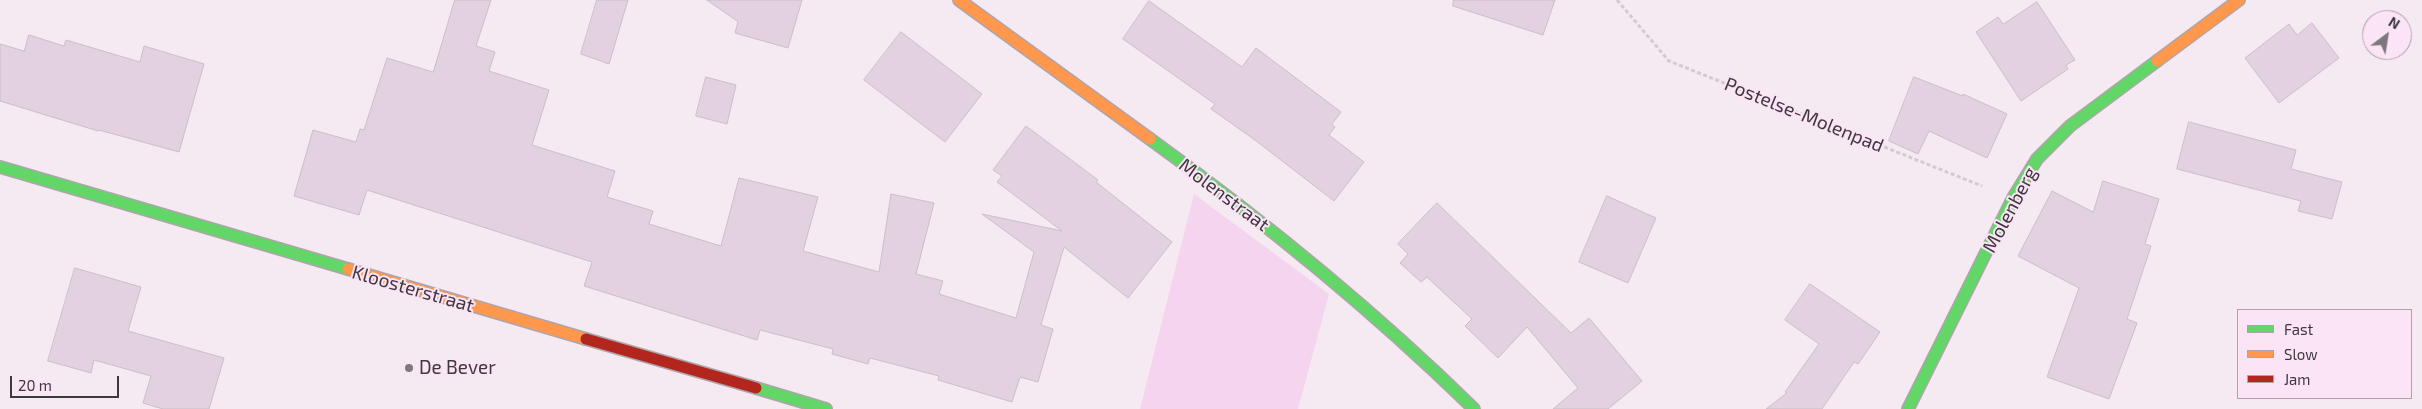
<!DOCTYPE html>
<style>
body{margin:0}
#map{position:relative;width:2422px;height:409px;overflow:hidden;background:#f5e9f2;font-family:"Exo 2",sans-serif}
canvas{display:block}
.legend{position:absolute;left:2237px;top:309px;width:175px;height:90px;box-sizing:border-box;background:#fae4f6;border:1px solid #b09fad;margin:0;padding:6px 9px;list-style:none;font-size:15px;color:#40383f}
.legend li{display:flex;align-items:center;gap:10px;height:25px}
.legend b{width:25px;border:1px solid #b09fad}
.north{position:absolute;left:2362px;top:10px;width:50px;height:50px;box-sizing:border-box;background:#fae4f6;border:1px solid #b09fad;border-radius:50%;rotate:31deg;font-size:14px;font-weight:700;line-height:20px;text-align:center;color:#40383f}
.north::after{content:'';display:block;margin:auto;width:18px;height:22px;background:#7f767e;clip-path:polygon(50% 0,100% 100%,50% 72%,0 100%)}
.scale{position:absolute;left:10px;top:376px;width:109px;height:22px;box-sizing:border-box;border:2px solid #40383f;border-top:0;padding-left:6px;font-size:15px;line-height:18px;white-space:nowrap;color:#40383f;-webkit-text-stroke:4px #fae4f6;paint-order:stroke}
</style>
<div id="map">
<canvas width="2422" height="409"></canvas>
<ul class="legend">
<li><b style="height:6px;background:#63d668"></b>Fast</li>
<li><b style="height:6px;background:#ff974d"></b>Slow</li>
<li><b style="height:6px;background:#b3261e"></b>Jam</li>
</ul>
<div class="north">N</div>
<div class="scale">20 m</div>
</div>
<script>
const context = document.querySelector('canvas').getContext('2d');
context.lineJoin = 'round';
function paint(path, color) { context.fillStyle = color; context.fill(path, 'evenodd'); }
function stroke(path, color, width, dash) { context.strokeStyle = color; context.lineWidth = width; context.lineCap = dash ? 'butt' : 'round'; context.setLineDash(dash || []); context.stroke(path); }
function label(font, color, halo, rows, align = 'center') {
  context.font = font + ' "Exo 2",sans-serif'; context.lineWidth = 4; context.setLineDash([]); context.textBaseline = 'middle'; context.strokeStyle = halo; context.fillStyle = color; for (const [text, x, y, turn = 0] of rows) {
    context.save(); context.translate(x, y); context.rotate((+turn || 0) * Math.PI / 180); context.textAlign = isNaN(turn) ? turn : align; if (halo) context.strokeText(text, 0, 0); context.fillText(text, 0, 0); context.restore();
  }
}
const green = new Path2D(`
 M1194,194L1329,294L1298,409H1140Z`);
const building = new Path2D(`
 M455,0H491L476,46L495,52L489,71L549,90L532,145L615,171L607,197L653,211L649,224L721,246L739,178L818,197L803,251L879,272L891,194L934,203L916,274L943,281L939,294L1016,318L1034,252L982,214L1062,231L997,182L1002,176L993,170L1026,126L1098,180L1096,182L1172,242L1128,298L1064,247L1041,325L1053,329L1038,382L1020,377L1012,402L938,380L939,376L870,358L868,364L832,354L833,349L760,330L757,340L584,286L592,262L367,190L359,215L294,196L313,130L356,142L360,129L364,130L387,58L433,72Z
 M597,0H628L609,64L581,54Z
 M707,0H802L788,48L735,33L738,22Z
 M1454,0H1555L1543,35L1453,6Z
 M1149,1L1242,67L1256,48L1341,112L1332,124L1335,127L1329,135L1364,162L1334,201L1255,140L1211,109L1215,104L1123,39Z
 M2037,2L2075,60L2066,65L2068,69L2021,101L1976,32L1998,17L2003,24Z
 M2312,23L2339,58L2279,103L2245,58L2289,24L2297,35Z
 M901,32L982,94L945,142L864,80Z
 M29,35L64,46L66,40L140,62L144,46L204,64L179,152L99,130L98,131L0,101V44L24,51Z
 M706,77L736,85L727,124L696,116Z
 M1914,77L1963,96V94L2007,114L1987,158L1929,131L1918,154L1889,141Z
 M2189,122L2296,150L2291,169L2342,182L2332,219L2298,211L2301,201L2177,169Z
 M2103,181L2159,199L2145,244L2151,246L2127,319L2137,323L2109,399L2047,377L2079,288L2018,256L2052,191L2093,212Z
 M1607,196L1656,218L1628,283L1579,262Z
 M1437,203L1571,333L1589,318L1642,381L1608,409H1553L1578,388L1527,327L1498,358L1465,326L1472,319L1427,277L1421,282L1400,263L1408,254L1398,244Z
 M75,268L141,287L128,331L224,358L209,409H163L143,403L151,376L94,360L91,373L48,361Z
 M1810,284L1880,332L1858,364L1854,362L1822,409H1766L1787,393L1785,392L1819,344L1785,320Z`);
const path = new Path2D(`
 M1617,0L1669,61L1982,186`);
const fast = new Path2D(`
 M1150,139C1265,222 1373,310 1474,409
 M0,167L348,269
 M756,388L826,409
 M1908,409L2013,198L2037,159L2070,126L2157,61`);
const slow = new Path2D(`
 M959,0L1150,139
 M2157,61L2239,0
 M348,269L586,339`);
const jam = new Path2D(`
 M586,339L756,388`);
const markers = [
 [409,368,5,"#7f767e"]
];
const streetNames = [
 ["Postelse-Molenpad",1804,115,22],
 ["Molenstraat",1224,195,37],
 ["Molenberg",2010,210,-62],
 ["Kloosterstraat",413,289,16]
];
const poiNames = [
 ["De Bever",419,368]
];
paint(green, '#f5d4ef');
paint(building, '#e3d0e0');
stroke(building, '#c8c0c7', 1);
stroke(fast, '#aea4ab', 14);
stroke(slow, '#aea4ab', 14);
stroke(jam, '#aea4ab', 14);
stroke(path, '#d0cccf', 3, [4, 2.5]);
stroke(fast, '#63d668', 11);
stroke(slow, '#ff974d', 11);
stroke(jam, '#b3261e', 11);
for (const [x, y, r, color] of markers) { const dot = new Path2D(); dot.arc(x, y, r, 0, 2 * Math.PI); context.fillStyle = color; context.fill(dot); stroke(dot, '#fae4f6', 2); }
label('19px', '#40383f', '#fae4f6', streetNames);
label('19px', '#40383f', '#fae4f6', poiNames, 'left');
</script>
